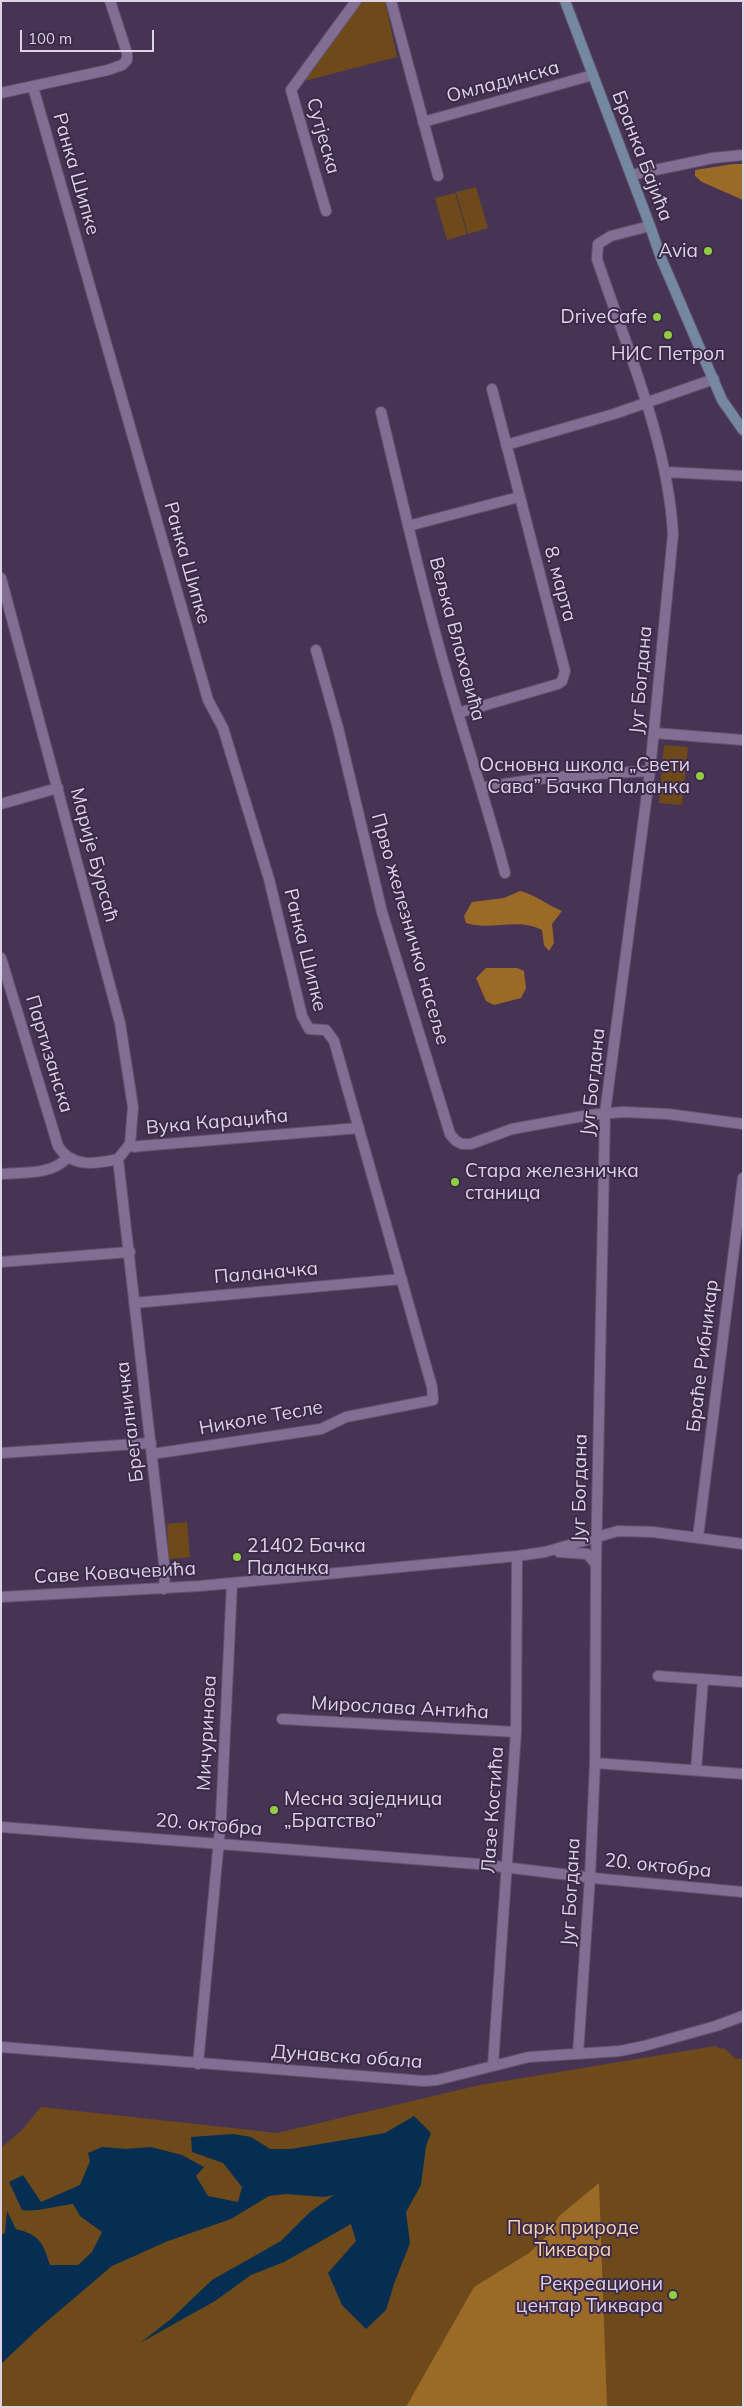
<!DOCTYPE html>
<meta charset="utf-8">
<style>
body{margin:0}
#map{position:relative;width:744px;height:2408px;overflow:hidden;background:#473455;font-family:Mulish,sans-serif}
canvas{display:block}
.frame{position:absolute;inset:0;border:2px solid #ddd2e6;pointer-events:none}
.scale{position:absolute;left:20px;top:30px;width:134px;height:22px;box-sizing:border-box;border:2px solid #ddd2e6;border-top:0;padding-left:6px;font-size:15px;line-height:18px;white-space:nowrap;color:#ddd2e6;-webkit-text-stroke:4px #3c2a4a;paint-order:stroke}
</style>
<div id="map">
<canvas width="744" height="2408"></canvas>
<div class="frame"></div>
<div class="scale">100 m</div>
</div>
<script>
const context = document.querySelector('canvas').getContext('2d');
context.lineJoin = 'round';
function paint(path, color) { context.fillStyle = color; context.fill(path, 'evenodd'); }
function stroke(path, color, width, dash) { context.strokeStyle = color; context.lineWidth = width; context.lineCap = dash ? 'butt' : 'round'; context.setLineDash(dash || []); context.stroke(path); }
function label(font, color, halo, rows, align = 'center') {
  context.font = font + ' Mulish,sans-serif'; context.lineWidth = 4; context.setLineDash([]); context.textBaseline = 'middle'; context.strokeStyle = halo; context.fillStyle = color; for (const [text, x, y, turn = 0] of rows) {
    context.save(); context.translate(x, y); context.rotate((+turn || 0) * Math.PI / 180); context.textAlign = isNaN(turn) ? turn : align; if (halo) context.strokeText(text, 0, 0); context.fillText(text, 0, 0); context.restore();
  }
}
const green = new Path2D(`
 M362,1H385L397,57L304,81Z
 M476,187L488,228L468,234L456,192Z
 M455,193L467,234L447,240L435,198Z
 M664,745L688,747L682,805L659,803Z
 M187,1522L190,1557L169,1559L167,1524Z
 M715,2046L720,2049L724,2048L736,2059L743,2058V2407H1V2148L22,2130L41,2107L277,2133L480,2085Z`);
const forest = new Path2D(`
 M733,164H743V200L702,182L695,176V170Z
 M520,891C536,895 547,905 562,911L552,924L554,943L549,951L544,945L542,930C519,917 490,931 466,923L464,916L472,902L504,898Z
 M486,968H517L524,971L526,988L521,998L494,1005L486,1001L476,978Z
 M599,2183L607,2407H406L474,2287L529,2253L544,2239L559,2216Z`);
const water = new Path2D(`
 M414,2116L431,2133L426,2146L421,2185L406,2212L410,2243L394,2284L386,2310L366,2329L342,2305L328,2273L356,2241L351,2224L284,2262L251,2275L215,2301L140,2343L171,2319L212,2280L281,2241L310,2212L334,2195L324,2197L286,2194L269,2196L231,2219L168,2241L112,2266L39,2328L1,2364V2235L5,2233L7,2211L16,2229C40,2235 43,2243 50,2265H78L92,2252L102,2232L80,2216L73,2204C55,2206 39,2212 22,2210L9,2182L23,2175L41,2202L80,2185L90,2161L88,2153L102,2147L126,2149L151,2147L182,2155L204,2167L196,2176L208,2196L238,2202L242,2187L223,2163L192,2152L191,2137L233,2134L251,2137L270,2149H291L385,2133Z`);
const minor = new Path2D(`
 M391,1L438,176
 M33,87L208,700L223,728L269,879L302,1016L309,1029L326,1030L334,1041L432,1387L433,1400L346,1417L321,1429L152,1454
 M1,93L108,70L122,65L127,60V53L110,1
 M423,122L593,75
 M631,175L713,158L743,155
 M326,211L291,90L356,1
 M381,412C405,512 428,614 458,713C474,767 491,819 505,873
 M506,445L614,414L714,379
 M665,472L743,476
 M408,526L519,497
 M1,578L120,1023L133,1107L130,1144L118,1159C96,1164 71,1168 58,1146L1,958
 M316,650L338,728L382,912L450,1134L456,1141L462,1144H471L512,1129L589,1115L623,1112L668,1114L743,1124
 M458,713L558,684L562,681L565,671L492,389
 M654,733L743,740
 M482,788C537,777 594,774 650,771
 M1,804L58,788
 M130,1144L134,1147L141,1146L359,1128
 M118,1159L165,1572L164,1589
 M1,1174C23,1172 52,1175 67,1158
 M1,1262L130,1252
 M134,1303L402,1279
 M1,1453L151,1443
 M698,1537L743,1178
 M559,1552L587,1554L596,1564
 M1,1597L200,1586L517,1556L545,1552L618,1531L653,1532L743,1544
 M658,1676L743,1682
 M282,1719L516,1732
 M595,1763L743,1774
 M696,1770L703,1679
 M1,1827L478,1864L603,1879L743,1892
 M1,2047L424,2081L437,2080L529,2057L620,2051L644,2046L716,2026L743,2016
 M578,2054L590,1877L595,1763L596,1564L605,1113L650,771L673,534C668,442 626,346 597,259L598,244L611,236L650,226
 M198,2064L221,1818L232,1583
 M493,2065L516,1732L517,1556`);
const secondary = new Path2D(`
 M565,1L650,226L661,258L722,400L743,430`);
const markers = [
 [708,251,5,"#90cd40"],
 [657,317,5,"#90cd40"],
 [668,335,5,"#90cd40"],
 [700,776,5,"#90cd40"],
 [455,1182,5,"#90cd40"],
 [237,1557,5,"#90cd40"],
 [274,1810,5,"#90cd40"],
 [673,2295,5,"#90cd40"]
];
const streetNames = [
 ["Омладинска",503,82,-15],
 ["Сутјеска",323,136,74],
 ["Бранка Бајића",642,156,69],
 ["Ранка Шипке",76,174,74],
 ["Ранка Шипке",187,563,74],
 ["8. марта",560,584,75],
 ["Вељка Влаховића",457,639,75],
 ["Југ Богдана",641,680,-85],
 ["Марије Бурсаћ",94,855,75],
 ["Прво железничко насеље",410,929,74],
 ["Ранка Шипке",305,950,76],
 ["Партизанска",49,1054,73],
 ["Југ Богдана",593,1082,-84],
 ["Вука Караџића",217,1122,-5],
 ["Паланачка",266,1273,-5],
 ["Браће Рибникар",703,1356,-83],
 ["Николе Тесле",261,1418,-10],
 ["Брегалничка",130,1422,-97],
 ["Југ Богдана",580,1488,-89],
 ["Саве Ковачевића",115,1573,-3],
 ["Мирослава Антића",400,1708,3],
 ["Мичуринова",207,1733,-87],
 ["Лазе Костића",493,1810,-86],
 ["20. октобра",209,1825,5],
 ["20. октобра",658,1866,6],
 ["Југ Богдана",571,1892,-87],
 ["Дунавска обала",347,2057,4]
];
const poiNames = [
 ["Avia",698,251],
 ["DriveCafe",647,317],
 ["НИС Петрол",668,354,"center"],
 ["Основна школа „Свети",690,765],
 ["Сава” Бачка Паланка",690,787],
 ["Стара железничка",465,1171,"left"],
 ["станица",465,1193,"left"],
 ["21402 Бачка",247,1546,"left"],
 ["Паланка",247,1568,"left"],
 ["Месна заједница",284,1799,"left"],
 ["„Братство”",284,1821,"left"],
 ["Рекреациони",663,2284],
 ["центар Тиквара",663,2306]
];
const parkNames = [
 ["Парк природе",573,2228],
 ["Тиквара",573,2250]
];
paint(green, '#6e4a1a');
paint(forest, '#9c6a27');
paint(water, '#052e52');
stroke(minor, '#62526d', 12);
stroke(secondary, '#62526d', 12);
stroke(minor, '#826e92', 10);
stroke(secondary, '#7489a1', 10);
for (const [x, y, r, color] of markers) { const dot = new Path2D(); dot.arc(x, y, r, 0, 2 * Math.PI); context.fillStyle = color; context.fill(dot); stroke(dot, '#3c2a4a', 2); }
label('19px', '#ddd2e6', '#3c2a4a', streetNames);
label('19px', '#ddd2e6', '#3c2a4a', poiNames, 'right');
label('19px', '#f4d2ab', '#3c2a4a', parkNames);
</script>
